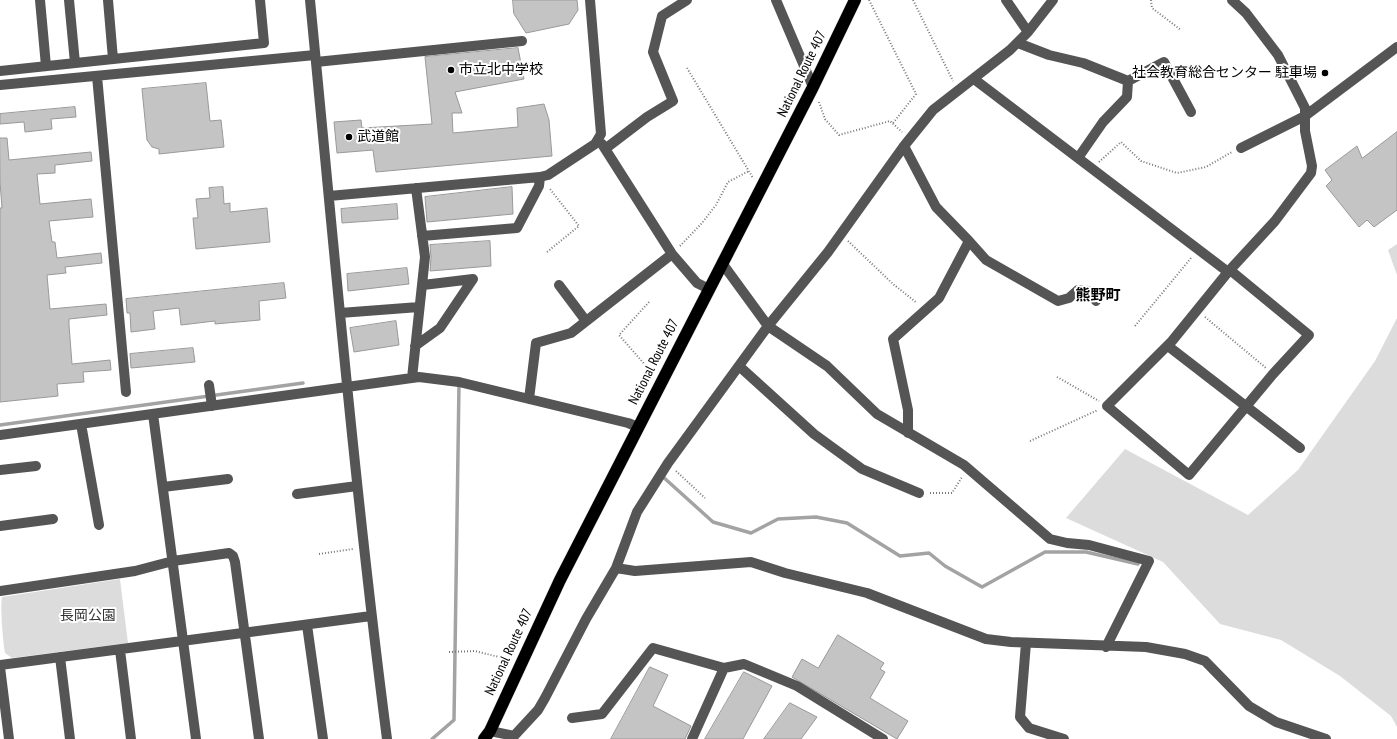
<!DOCTYPE html>
<meta charset="utf-8">
<style>
body{margin:0}
canvas{display:block;background:#fff}
</style>
<canvas width="1397" height="739"></canvas>
<script>
const context = document.querySelector('canvas').getContext('2d');
context.lineJoin = 'round';
function paint(path, color) { context.fillStyle = color; context.fill(path, 'evenodd'); }
function stroke(path, color, width, dash) { context.strokeStyle = color; context.lineWidth = width; context.lineCap = dash ? 'butt' : 'round'; context.setLineDash(dash || []); context.stroke(path); }
function label(font, color, halo, rows, align = 'center') {
  context.font = font + ' "PT Sans Narrow","Noto Sans JP",sans-serif'; context.lineWidth = 4; context.setLineDash([]); context.textBaseline = 'middle'; context.strokeStyle = halo; context.fillStyle = color; for (const [text, x, y, turn = 0] of rows) {
    context.save(); context.translate(x, y); context.rotate((+turn || 0) * Math.PI / 180); context.textAlign = isNaN(turn) ? turn : align; if (halo) context.strokeText(text, 0, 0); context.fillText(text, 0, 0); context.restore();
  }
}
const green = new Path2D(`
 M1397,244V275L1388,250Z
 M1397,318V727L1391,716L1340,676L1281,640L1220,624L1163,562L1066,518L1125,449L1248,515L1298,470L1375,361Z
 M120,579L128,643L12,658L5,653C3,641 0,606 2,597Z`);
const stream = new Path2D(`
 M0,425L303,383
 M662,476L713,522L751,533L778,519L816,517L847,523L900,556L929,553L945,566L982,587L1045,552H1086L1138,564
 M432,739L454,720L459,384`);
const building = new Path2D(`
 M513,0H577L578,10L569,24L526,33L514,14Z
 M518,48L524,79L455,92L462,113H452L453,133L518,127L517,108L544,104L549,120L552,156L376,172L373,150L337,153L334,122L361,120L362,128L432,124L425,57Z
 M206,83L210,121L221,120L224,147L159,154V149L152,147L147,140L142,89Z
 M75,107L76,117L51,119L52,129L25,132L24,122L0,124V114Z
 M1397,132V210L1374,227L1367,220L1359,227L1326,186L1332,180L1325,170L1357,146L1362,158Z
 M0,138H7L9,160L91,152L92,161L55,165V173L37,174L40,204L91,199L93,217L49,221L52,242H55L57,258L101,253L102,263L65,267L66,273L47,275L50,309L106,304L107,315L69,319V325L72,364L110,360L111,370L83,372L84,382L57,384L58,396L0,402V208H2L0,182Z
 M223,187L224,204L230,203V212L267,208L270,242L196,249L193,218H198L196,199L210,198L209,188Z
 M512,187L513,214L427,222L425,197Z
 M397,204L398,219L342,223L341,209Z
 M490,241L491,266L430,271L431,258L430,245Z
 M407,268L409,284L348,291L347,274Z
 M284,283L286,298L259,301L260,320L215,324V321L181,325L179,308L153,311L155,329L131,332L130,313H127L126,299Z
 M396,321L399,345L354,352L350,328Z
 M193,348L195,362L131,368L130,354Z
 M838,635L884,663L880,669L885,672L870,698L908,721L897,739L792,677L802,659L818,668Z
 M650,667L668,675L653,706L691,726L685,739H611Z
 M744,672L772,686L743,739H705Z
 M790,703L817,717L801,739H764Z`);
const path = new Path2D(`
 M869,0L916,94L893,123
 M913,0L953,81
 M1151,0L1152,8L1181,30
 M687,68L753,178
 M819,102L825,119L839,135L890,121L902,132
 M1099,162L1121,142L1141,161L1177,173L1206,167L1232,152
 M848,241L893,284L917,303
 M680,246L702,223L716,205L728,182L749,171
 M547,252L579,226L550,189
 M649,302L619,335L653,374
 M1205,317L1266,368
 M1135,326L1191,258
 M1057,377L1099,401
 M1030,441L1098,410
 M676,471L705,498
 M930,493H952L962,477
 M319,554L353,549
 M449,652L475,651L511,660`);
const minor = new Path2D(`
 M40,0L46,66
 M69,0L75,63
 M108,0L113,59
 M310,0C334,247 355,493 387,739
 M776,0L813,87
 M1006,0L1028,32
 M1018,43L1049,55L1083,63L1128,81L1164,62L1191,112
 M316,62L522,41
 M0,71L264,43L260,0
 M97,76L126,392
 M974,79L1228,272
 M0,85L315,55
 M602,144L672,254L697,283L709,289
 M904,146L936,207L969,241L939,298L893,339L908,410V433
 M1241,148L1305,116L1397,47
 M605,149L647,117L673,101L653,52L662,16L687,0
 M1078,158L1103,122L1127,97L1128,81
 M329,196L540,177L548,175L595,144L601,134L590,0
 M422,236L517,228L539,186L540,177
 M969,241L986,260L1058,301L1069,298L1078,290L1089,291L1096,301
 M722,263L768,326L827,366L877,414L964,465L1050,539L1067,543L1089,545L1149,561L1106,647
 M1230,270L1309,335L1273,374L1189,475L1107,406L1172,341L1228,272L1275,221L1311,173L1312,166L1305,131V108L1278,55L1246,13L1232,0
 M559,285L586,321
 M340,313L419,307
 M415,346L440,328L473,279L423,285
 M1168,346L1300,448
 M739,366L814,434L862,469L919,493
 M412,378L425,257L416,188
 M209,385L212,406
 M529,399L536,343L571,333L672,254
 M153,414L196,739
 M81,424L99,525
 M0,435L419,377L459,382L628,423L638,427
 M0,470L36,466
 M163,487L228,479
 M297,494L357,486
 M0,526L53,519
 M616,568L635,571L751,562L785,573L867,593L986,639L1011,642L1146,647L1185,654L1205,661L1249,706L1276,722L1326,739
 M0,591L135,571L173,561L229,553L233,556L235,562L259,739
 M307,625L323,739
 M1026,643L1020,717L1029,728L1064,739
 M120,650L131,739
 M60,657L70,739
 M0,665L371,616
 M0,667L9,739
 M724,668L744,664L797,686L883,739
 M572,718L602,714L653,648L724,668L692,739
 M490,731L514,736L538,710L545,698L586,619L616,568L637,512L668,463L768,326L828,252L904,146L933,110L1010,50L1028,32L1053,0`);
const highway = new Path2D(`
 M484,739L490,731L560,580L813,87L855,0`);
const markers = [
 [451,70,4,"#000"],
 [1325,73,4,"#000"],
 [349,137,4,"#000"]
];
const poiNames = [
 ["市立北中学校",459,70],
 ["社会教育総合センター 駐車場",1317,73,"right"],
 ["武道館",357,137]
];
const streetNames = [
 ["National Route 407",802,74,-64],
 ["National Route 407",654,362,-63],
 ["National Route 407",509,652,-65]
];
const parkNames = [
 ["長岡公園",88,616]
];
const neighbourhoodNames = [
 ["熊野町",1098,296]
];
paint(green, '#dcdcdc');
stroke(stream, '#a3a3a3', 3.5);
paint(building, '#c4c4c4');
stroke(building, '#999', 1);
stroke(highway, '#dbdbdb', 13);
stroke(path, '#777', 2, [1, 2]);
stroke(minor, '#555', 10);
stroke(highway, '#000', 12);
for (const [x, y, r, color] of markers) { const dot = new Path2D(); dot.arc(x, y, r, 0, 2 * Math.PI); context.fillStyle = color; context.fill(dot); stroke(dot, '#fff', 1.5); }
label('14px', '#000', '#fff', poiNames, 'left');
label('14px', '#000', '#fff', streetNames);
label('14px', '#333', '#fff', parkNames);
label('bold 15px', '#000', '#fff', neighbourhoodNames);
</script>
